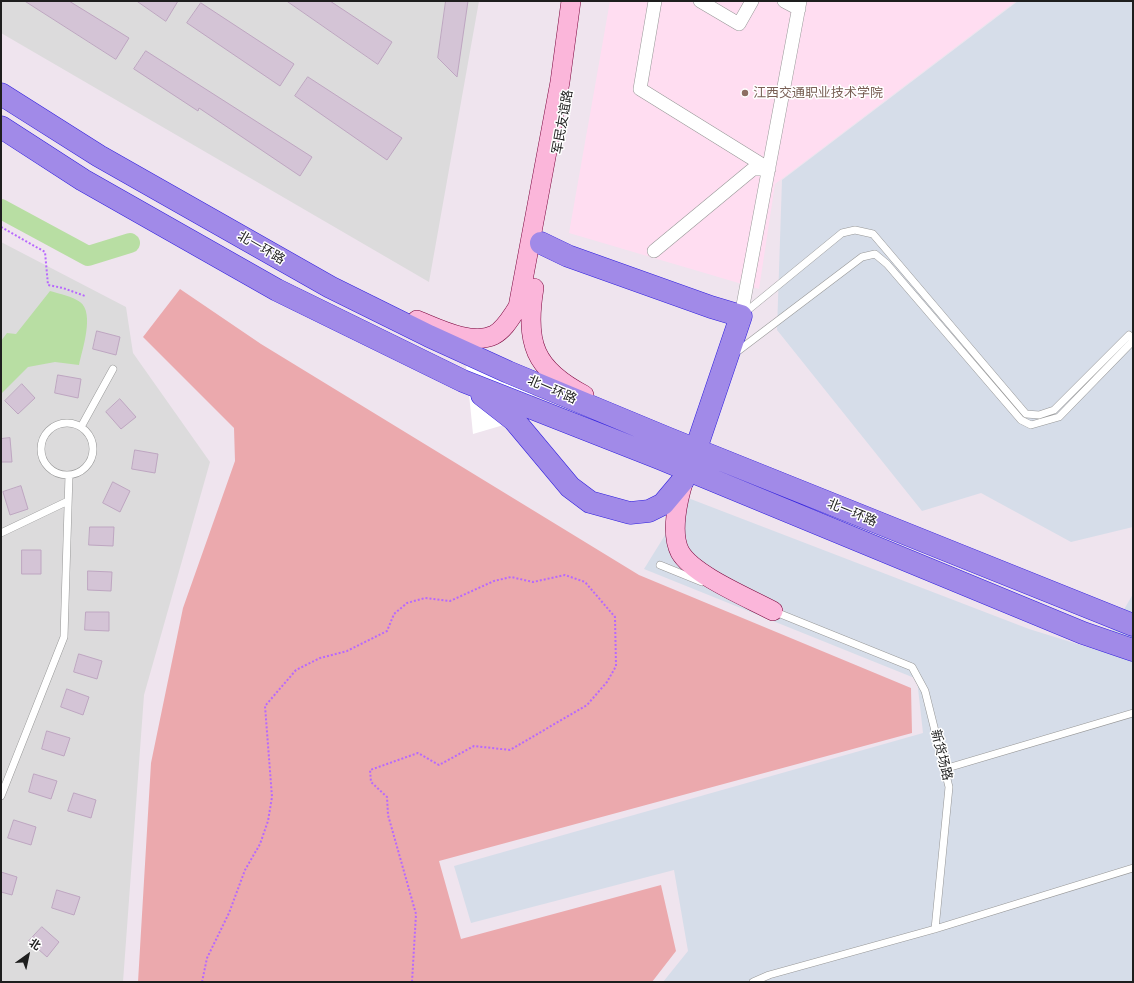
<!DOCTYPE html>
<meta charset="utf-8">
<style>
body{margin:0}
#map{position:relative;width:1134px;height:983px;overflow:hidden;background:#efe4ee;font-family:"Fira Sans","Noto Sans SC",sans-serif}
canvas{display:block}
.frame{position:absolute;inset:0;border:2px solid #1e1e1e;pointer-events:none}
.north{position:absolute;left:8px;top:935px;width:40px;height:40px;-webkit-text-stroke:3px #fff;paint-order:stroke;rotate:33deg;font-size:11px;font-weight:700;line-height:16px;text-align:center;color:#1e1e1e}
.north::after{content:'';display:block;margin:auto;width:14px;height:18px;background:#1e1e1e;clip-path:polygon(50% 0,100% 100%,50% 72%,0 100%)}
</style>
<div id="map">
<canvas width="1134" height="983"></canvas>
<div class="frame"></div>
<div class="north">北</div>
</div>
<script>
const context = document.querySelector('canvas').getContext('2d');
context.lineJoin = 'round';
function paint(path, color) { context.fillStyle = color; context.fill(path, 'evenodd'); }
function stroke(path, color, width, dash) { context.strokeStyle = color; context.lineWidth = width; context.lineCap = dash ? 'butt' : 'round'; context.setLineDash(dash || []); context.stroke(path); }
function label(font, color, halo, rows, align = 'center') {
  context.font = font + ' "Fira Sans","Noto Sans SC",sans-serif'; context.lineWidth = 3; context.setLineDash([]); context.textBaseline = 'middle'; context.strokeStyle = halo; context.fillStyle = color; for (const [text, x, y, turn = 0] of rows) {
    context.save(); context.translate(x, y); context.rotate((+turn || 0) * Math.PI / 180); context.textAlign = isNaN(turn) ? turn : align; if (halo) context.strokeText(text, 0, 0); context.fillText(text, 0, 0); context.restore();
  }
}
const residential = new Path2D(`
 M1,1H479L429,282L1,33Z
 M1,242L126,307L133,353L210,462L144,695L123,982H1Z`);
const industrial = new Path2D(`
 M1018,1H1133V527L1071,542L981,493L922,511L777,330L782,180Z
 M688,498L1029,629L1100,651L1133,594V982H663L688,951L674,870L471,923L454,866L923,733L917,679L644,569Z`);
const education = new Path2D(`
 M610,1H1016L775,184L759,289L569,233Z`);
const grass = new Path2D(`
 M180,289L261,344L639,575L911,688L912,733L439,861L461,939L661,885L676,951L652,982H138L151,763L183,608L235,461L234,428L143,337Z`);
const water = new Path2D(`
 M50,291C60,294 72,296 80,302C95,313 82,350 79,365L55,362L28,367L1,394V341L7,333L16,334Z`);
const pier = new Path2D(`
 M464,344L540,374L524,419L473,434Z`);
const river = new Path2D(`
 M1,209L88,256L130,243`);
const building = new Path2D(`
 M25,1H69L129,38L116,59Z
 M137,1H178L166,21Z
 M287,1H330L392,42L378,64Z
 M446,1H468L457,77L438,58Z
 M201,3L294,64L280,86L187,23Z
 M146,51L312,157L300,176L199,108L198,111L134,69Z
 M308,77L402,138L387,160L295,96Z
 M97,331L120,337L116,355L93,349Z
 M58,375L81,379L78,398L55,393Z
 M22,384L35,398L18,414L5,401Z
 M120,399L136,417L121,429L106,412Z
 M10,438L12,462H1V439Z
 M135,450L158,454L155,473L132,469Z
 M113,482L130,491L120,512L103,503Z
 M21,486L28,509L10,515L3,492Z
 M90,527H114L113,546L89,545Z
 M22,550H41V574H22Z
 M88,571L112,572L111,591L88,590Z
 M86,612H109V631L85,630Z
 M79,654L102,661L97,679L74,672Z
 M67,689L89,697L83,715L61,707Z
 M47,731L70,738L64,756L42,749Z
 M34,774L57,781L51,799L29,792Z
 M74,793L96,800L91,818L68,811Z
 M14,820L36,827L31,845L8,838Z
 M1,872L17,877L12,895L1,892Z
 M57,890L80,897L74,915L52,908Z
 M42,927L59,942L47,957L29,941Z`);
const path = new Path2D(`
 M1,227L45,252L48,285L63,288L85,296
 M202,982L207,958L229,913L245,870L260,844L268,821L272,797L265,706L296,670L320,658L347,651L387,631L394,614L407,603L425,598L450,601L494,581L511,577L533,582L565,575L585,582L615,617L616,666L607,682L587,705L510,750L474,746L439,765L418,753L370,770L371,782L387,797L388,815L416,914L412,982`);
const lane = new Path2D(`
 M743,314L842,233L855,230L873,234L1026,414L1039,415L1054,410L1129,335L1133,338
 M734,354L862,257L875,254L887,264L1021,420L1031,425L1059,417L1133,341
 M41 449a26 26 0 1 1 52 0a26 26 0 1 1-52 0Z
 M81,427L113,369
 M1,533L68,501
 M660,565L702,582
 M944,769L1133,713
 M1,796L64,637L69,475
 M935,929L1133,868
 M753,982L769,975L935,929L949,787L925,691L912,667L773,611`);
const street = new Path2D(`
 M700,1L739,24L752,1
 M784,1L799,9
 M654,251L753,169H769L640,89L655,1
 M741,316L800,1`);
const secondary = new Path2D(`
 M534,288C525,343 534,369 584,395
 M417,320C437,328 472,346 494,335C505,329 511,317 518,307L560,82L571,1
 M684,480C678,499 670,533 680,552C693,575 749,598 773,611`);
const highway = new Path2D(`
 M1,94L99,156L330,287L429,336L508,372L667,438L1133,625
 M1,127L83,180L277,290L463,381L659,458L1083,633L1133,650
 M541,243L568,256L711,307L741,316L699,440
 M482,395L514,420L570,487L590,502L630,513L649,511L663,504L684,479`);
const markers = [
 [745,93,4,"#8d6e63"]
];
const educationNames = [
 ["江西交通职业技术学院",753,93]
];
const streetNames = [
 ["军民友谊路",563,122,-80],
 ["北一环路",261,248,30],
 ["北一环路",552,390,23],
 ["北一环路",852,513,22],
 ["新货场路",941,755,76]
];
paint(residential, '#dcdbdc');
paint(industrial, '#d6dde9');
paint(education, '#ffddf1');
paint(grass, '#eba9ad');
paint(water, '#b8dea3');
paint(pier, '#fff');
stroke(river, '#b8dea3', 20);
paint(building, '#d4c4d6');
stroke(building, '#bea6c1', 1);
stroke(lane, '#989898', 8);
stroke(street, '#989898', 14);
stroke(secondary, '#780239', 20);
stroke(highway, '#3020de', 23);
stroke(path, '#b768fd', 2, [2, 2]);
stroke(lane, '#fff', 7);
stroke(street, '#fff', 13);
stroke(secondary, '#fbb6da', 19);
stroke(highway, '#a18ae8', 22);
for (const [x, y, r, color] of markers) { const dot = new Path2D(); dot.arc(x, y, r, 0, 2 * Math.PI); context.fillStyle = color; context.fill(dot); stroke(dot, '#fff', 1.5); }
label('13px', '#785e54', '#fff', educationNames, 'left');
label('13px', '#1e1e1e', '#fff', streetNames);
</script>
